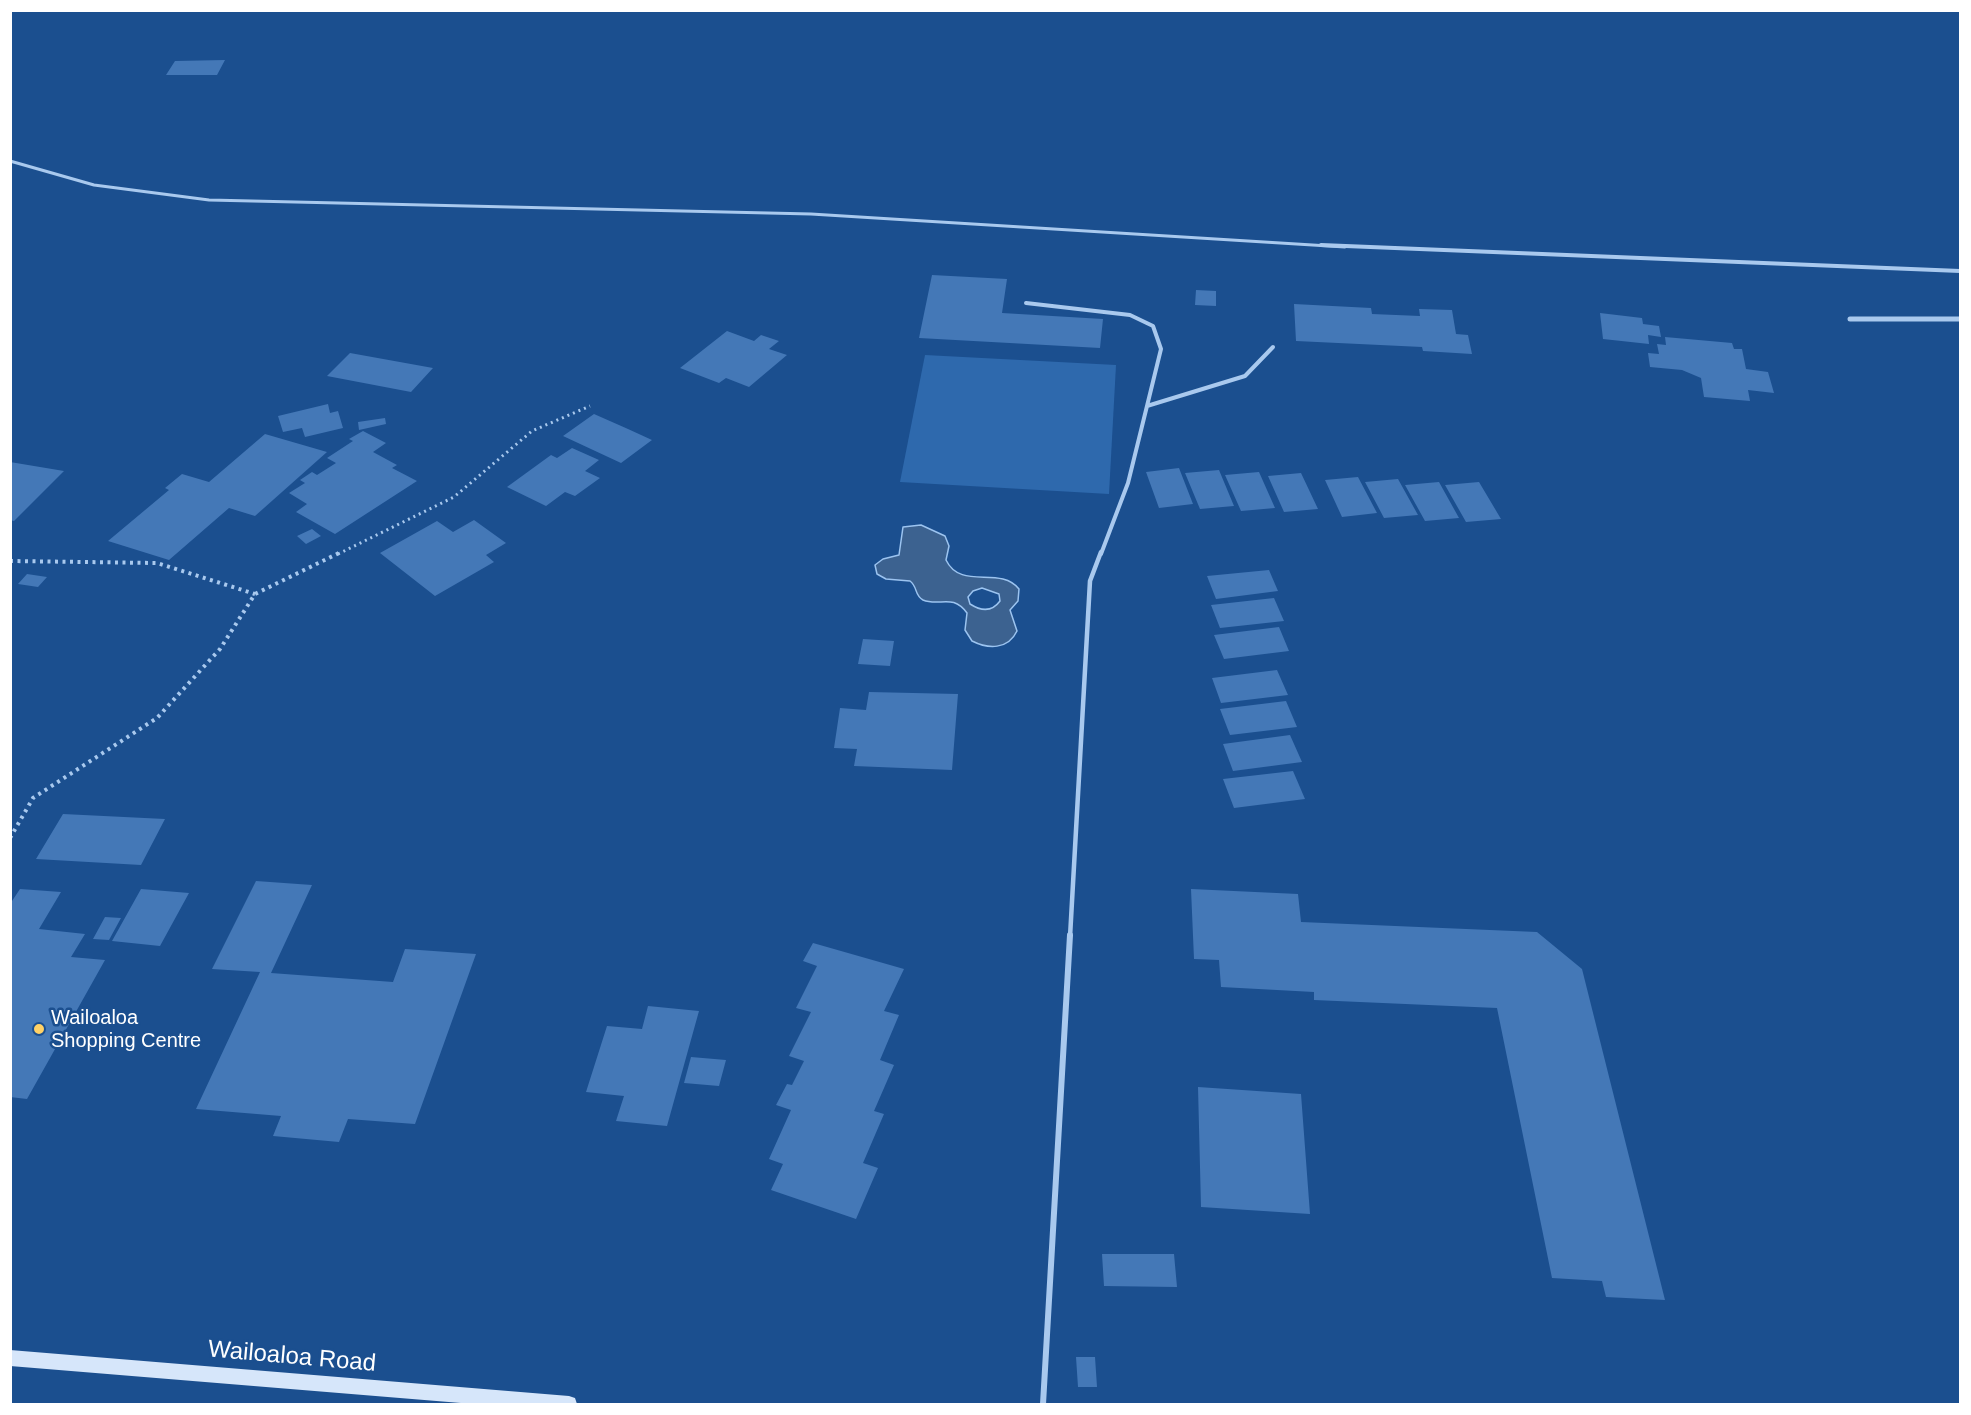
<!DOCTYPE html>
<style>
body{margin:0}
#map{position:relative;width:1971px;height:1415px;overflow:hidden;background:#1b4f8f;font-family:Helvetica,sans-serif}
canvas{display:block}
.frame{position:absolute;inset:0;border:12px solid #fff;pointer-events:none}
</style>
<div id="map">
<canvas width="1971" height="1415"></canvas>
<div class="frame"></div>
</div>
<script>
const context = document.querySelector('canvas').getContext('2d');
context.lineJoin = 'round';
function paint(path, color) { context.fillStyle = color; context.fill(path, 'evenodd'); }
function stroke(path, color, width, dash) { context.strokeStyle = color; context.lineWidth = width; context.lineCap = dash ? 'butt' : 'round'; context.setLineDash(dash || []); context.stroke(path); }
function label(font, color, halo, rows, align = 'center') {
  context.font = font + ' Helvetica,sans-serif'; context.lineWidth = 5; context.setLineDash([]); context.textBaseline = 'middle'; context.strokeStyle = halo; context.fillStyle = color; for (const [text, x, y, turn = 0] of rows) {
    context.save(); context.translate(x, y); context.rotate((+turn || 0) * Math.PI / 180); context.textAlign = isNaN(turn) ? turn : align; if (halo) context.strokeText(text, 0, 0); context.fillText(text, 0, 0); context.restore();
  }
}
const green = new Path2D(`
 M925,355L1116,365L1109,494L900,482Z`);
const water = new Path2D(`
 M921,525L945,536L949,546L946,560C961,591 1000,565 1019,589L1018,601L1010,610L1017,631C1008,650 988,649 972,641L965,630L967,613C952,593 940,607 923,600C914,595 918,587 910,581L886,579L877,574L875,565L883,559L899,555L903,527ZM982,588L999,594L1000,601C992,612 981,611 970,604L968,597L973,591Z`);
const building = new Path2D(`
 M225,60L217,75H166L175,61Z
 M932,275L1007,279L1002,313L1103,319L1100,348L919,338Z
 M1196,290L1216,291V306L1195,305Z
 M1294,304L1371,308L1372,314L1420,316L1419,309L1452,310L1456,334L1468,335L1472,354L1423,351L1422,347L1296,341Z
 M1600,313L1642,318L1643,324L1659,326L1661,337L1648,335L1649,344L1603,339Z
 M727,331L754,341L761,335L779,341L769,349L787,355L749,387L726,378L719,383L680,368Z
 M1665,337L1732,343L1734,349H1742L1746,369L1768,372L1774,393L1748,390L1750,401L1704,397L1701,378L1682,370L1650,367L1648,353L1659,354L1657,344L1666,345Z
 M350,353L433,368L411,392L327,376Z
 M328,404L330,413L338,411L343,428L305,437L302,428L283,432L278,416Z
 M594,414L628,429L652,440L621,463L563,436Z
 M385,418L386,424L359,430L358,422Z
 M363,431L386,443L373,452L397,465L392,468L417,481L335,534L296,512L307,504L289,493L305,483L300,480L312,472L317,475L336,463L327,458L353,441L349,439Z
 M265,434L327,452L255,516L229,508L169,560L108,541L169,490L165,488L182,474L209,482Z
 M572,448L599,460L585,471L600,478L575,496L565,492L546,506L507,487L551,455L557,458Z
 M10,462L64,471L14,521L10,520Z
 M1179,468L1193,504L1159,508L1146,472Z
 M1219,470L1234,506L1200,509L1185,473Z
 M1259,472L1275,508L1241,511L1225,475Z
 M1301,473L1318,509L1284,512L1268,476Z
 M1358,477L1377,513L1342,517L1325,480Z
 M1398,479L1418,515L1384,518L1365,482Z
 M1439,482L1459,518L1425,521L1405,485Z
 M1479,482L1501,519L1466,522L1445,485Z
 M474,520L506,543L486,555L494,562L435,596L380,553L437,521L453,532Z
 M312,529L321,536L306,544L297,536Z
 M1269,570L1278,591L1216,599L1207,576Z
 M27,574L47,577L38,587L18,584Z
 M1274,598L1284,621L1220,628L1211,605Z
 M1279,627L1289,651L1224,659L1214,635Z
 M863,639L894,641L890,666L858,664Z
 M1277,670L1288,695L1221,703L1212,678Z
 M869,692L958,694L952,770L854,766L857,749L834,748L840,708L866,710Z
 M1286,701L1297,727L1230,735L1220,709Z
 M1290,735L1302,762L1233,771L1223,744Z
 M1293,771L1305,799L1234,808L1223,779Z
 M63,814L165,819L141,865L36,859Z
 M256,881L312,885L271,973L393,982L405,949L476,954L415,1124L348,1119L339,1142L273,1136L281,1116L196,1109L260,972L212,969Z
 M20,889L61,892L39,929L85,934L71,957L105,960L27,1099L10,1097V904Z
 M141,889L189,893L160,946L112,941Z
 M1191,889L1298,894L1301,922L1537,932L1582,969L1665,1300L1606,1297L1602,1281L1552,1278L1497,1008L1314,1000V992L1221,987L1219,960L1194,959Z
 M105,917L121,918L109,940L93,939Z
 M813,943L904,969L884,1011L899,1015L880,1060L894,1065L874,1111L884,1114L863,1163L878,1168L856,1219L771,1190L783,1164L769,1159L791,1110L776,1105L787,1084L792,1085L804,1061L789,1056L811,1012L796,1008L817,966L803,961Z
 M648,1006L699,1011L667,1126L616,1121L624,1096L586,1092L607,1026L642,1029Z
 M691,1057L726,1060L719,1086L684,1083Z
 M1198,1087L1301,1094L1310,1214L1201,1207Z
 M1102,1254H1174L1177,1287L1104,1286Z
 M1076,1357H1095L1097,1387H1078Z`);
const pathFar1 = new Path2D(`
 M338,554L454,497L532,431L590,406`);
const path = new Path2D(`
 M10,561L157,563L255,594
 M10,838L33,798L157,718L220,649L255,594L341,552`);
const serviceFar3 = new Path2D(`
 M10,161L94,185L209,200L811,214L1345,247`);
const serviceFar2 = new Path2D(`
 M1321,245L1960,271
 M1026,303L1130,315L1153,326L1161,349L1147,406
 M1101,554L1128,483L1147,406L1245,376L1273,347`);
const serviceFar1 = new Path2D(`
 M1070,937L1090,581L1101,552`);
const service = new Path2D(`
 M1043,1404L1070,935`);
const minor = new Path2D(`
 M1850,319H1960`);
const secondary = new Path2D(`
 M10,1350L569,1396L575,1398L577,1404H473L10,1366Z`);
const markers = [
 [39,1029,6,"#ffd166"]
];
const poiNames = [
 ["Wailoaloa",51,1018],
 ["Shopping Centre",51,1041]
];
const nearStreetnames = [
 ["Wailoaloa Road",292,1357,5]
];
paint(green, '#2e69ad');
paint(water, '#3c6290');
stroke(water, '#9cc4f0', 1.5);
paint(building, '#4478b7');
stroke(pathFar1, '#a9c9ee', 3, [2, 4]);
stroke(path, '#a9c9ee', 4, [3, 4.5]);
stroke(serviceFar3, '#a9c9ee', 3);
stroke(serviceFar2, '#a9c9ee', 4);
stroke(serviceFar1, '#a9c9ee', 4.5);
stroke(service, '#a9c9ee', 6);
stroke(minor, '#a9c9ee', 5);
paint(secondary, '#d6e6fa');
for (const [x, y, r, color] of markers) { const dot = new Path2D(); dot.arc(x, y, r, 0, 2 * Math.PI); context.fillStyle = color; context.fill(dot); stroke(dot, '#1b4f8f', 2); }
label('20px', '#fff', '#1b4f8f', poiNames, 'left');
label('24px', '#fff', '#1b4f8f', nearStreetnames);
</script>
